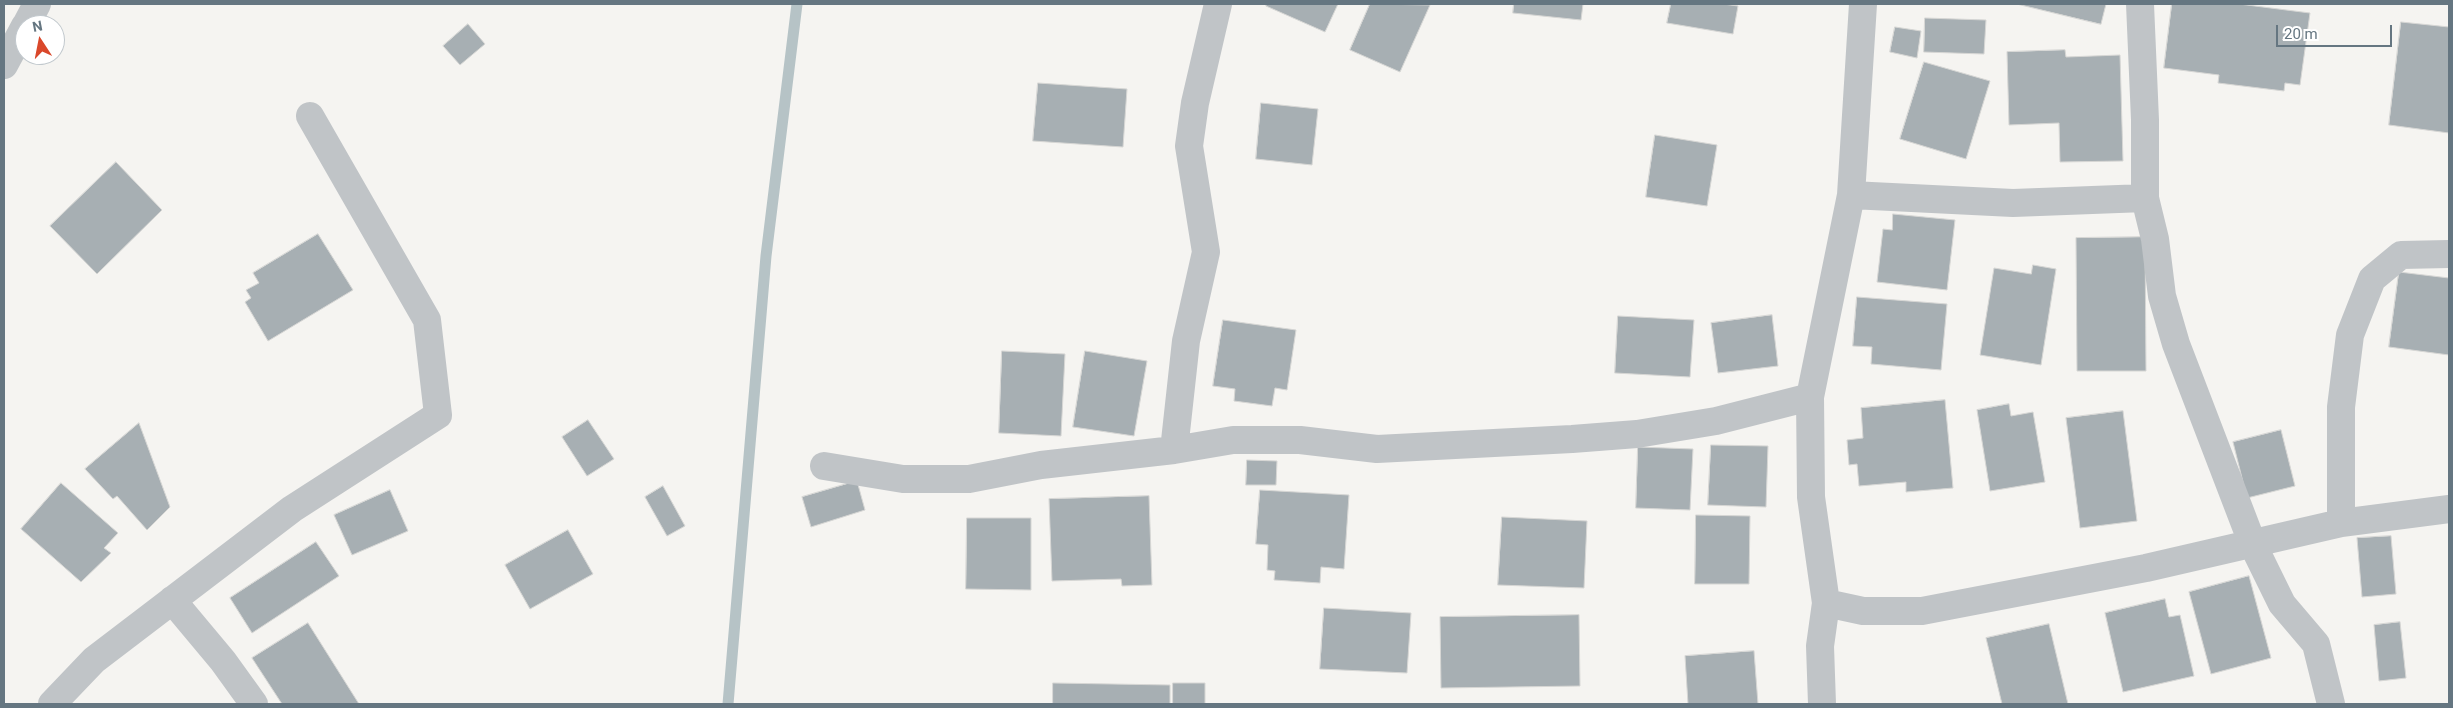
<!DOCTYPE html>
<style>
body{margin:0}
#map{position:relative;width:2453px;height:708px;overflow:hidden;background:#f5f4f1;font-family:Roboto,sans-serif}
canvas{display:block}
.frame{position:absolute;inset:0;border:5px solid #657681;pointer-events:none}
.north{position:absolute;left:15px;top:15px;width:50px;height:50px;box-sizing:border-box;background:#fff;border:1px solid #c1c8cd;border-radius:50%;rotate:349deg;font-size:14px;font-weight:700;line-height:20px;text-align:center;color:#657681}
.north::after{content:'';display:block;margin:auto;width:18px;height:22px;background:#da482b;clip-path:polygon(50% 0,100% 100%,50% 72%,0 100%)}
.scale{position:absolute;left:2276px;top:25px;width:116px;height:22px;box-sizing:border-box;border:2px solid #657681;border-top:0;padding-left:6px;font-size:15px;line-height:18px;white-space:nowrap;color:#657681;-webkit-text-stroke:4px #fff;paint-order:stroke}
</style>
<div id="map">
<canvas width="2453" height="708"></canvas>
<div class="frame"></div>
<div class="north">N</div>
<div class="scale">20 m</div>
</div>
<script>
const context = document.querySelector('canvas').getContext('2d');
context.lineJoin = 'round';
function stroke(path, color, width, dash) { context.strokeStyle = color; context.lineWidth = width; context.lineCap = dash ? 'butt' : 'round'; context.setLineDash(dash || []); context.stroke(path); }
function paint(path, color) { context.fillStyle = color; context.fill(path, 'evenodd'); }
const stream = new Path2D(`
 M728,704L766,256L797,4`);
const building = new Path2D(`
 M1267,4H1338L1325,32L1266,6Z
 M1370,4L1430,5L1400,72L1350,50Z
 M1514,4H1583L1581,20L1513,13Z
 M1671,4H1723L1738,6L1733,34L1667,23Z
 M2017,4H2106L2101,24Z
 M2172,4H2239L2310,13L2300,85L2285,83L2284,91L2218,83L2219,75L2164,68Z
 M1925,18L1986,20L1984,54L1924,52Z
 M2401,22L2449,27V133L2389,125Z
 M468,24L485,44L460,65L443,46Z
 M1895,27L1921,31L1917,58L1890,52Z
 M2065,50L2066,57L2120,55L2123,161L2060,162L2059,123L2009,125L2007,52Z
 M1924,62L1990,81L1966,159L1900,139Z
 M1038,83L1127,89L1123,147L1033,141Z
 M1261,103L1318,109L1312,165L1256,159Z
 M1655,135L1717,145L1707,206L1646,197Z
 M116,162L162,210L97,274L50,226Z
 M1893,214L1955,220L1947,290L1877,282L1883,229L1892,230Z
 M318,234L353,290L268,341L245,302L251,298L246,290L259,283L253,273Z
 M2145,237L2146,371H2077L2076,238Z
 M2033,265L2056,269L2041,365L1980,355L1994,268L2031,274Z
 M2399,272L2449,278V355L2389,347Z
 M1857,297L1947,304L1941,370L1871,364L1872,347L1853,346Z
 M1772,315L1778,366L1718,373L1711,323Z
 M1618,316L1694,320L1690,377L1615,373Z
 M1223,320L1296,330L1287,390L1275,388L1272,406L1234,401L1235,389L1213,386Z
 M1002,351L1065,354L1061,436L999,433Z
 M1085,351L1147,361L1134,436L1073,427Z
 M1945,400L1953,488L1906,492V482L1859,486L1857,464L1849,465L1847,440L1863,438L1861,408Z
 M2009,404L2011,416L2033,412L2045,482L1990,491L1977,410Z
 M2123,411L2137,521L2080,528L2066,418Z
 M588,420L614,459L587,476L562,437Z
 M139,423L170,507L147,530L117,496L113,499L85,469Z
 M2281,430L2295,486L2247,498L2233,442Z
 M1711,445L1768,446L1766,507L1708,505Z
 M1638,447L1693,449L1690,510L1636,508Z
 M1247,460L1277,461L1276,485H1246Z
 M857,481L865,510L811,527L802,497Z
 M61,483L118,533L104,548L111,553L81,582L21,529Z
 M663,486L685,526L667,536L645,497Z
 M390,490L408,531L352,555L334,515Z
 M1260,490L1349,495L1344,569L1321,567L1320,583L1274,580L1275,571L1267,570L1268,545L1256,544Z
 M1149,496L1152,585L1122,586L1121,579L1052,581L1049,499Z
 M1696,515L1750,516L1749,584H1695Z
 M1502,517L1587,521L1584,588L1498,585Z
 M967,518H1031V590L966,589Z
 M568,530L593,574L530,609L505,565Z
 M2391,536L2396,594L2362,597L2357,538Z
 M316,542L339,576L252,633L230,598Z
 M2249,576L2271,658L2211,674L2189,592Z
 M2165,599L2169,617L2180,615L2194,676L2123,692L2105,613Z
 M1324,608L1411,613L1407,673L1320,669Z
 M1579,615L1580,686L1441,688L1440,617Z
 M2400,622L2406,678L2379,681L2374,625Z
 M308,623L359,704H282L252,658Z
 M2049,624L2068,704H2002L1986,638Z
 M1754,651L1758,704H1688L1685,656Z
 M1053,683L1170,685V704H1053Z
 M1173,683H1205V704H1173Z`);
const minor = new Path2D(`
 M2140,4L2145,120V198L2155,239L2162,296L2176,344L2253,545L2282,604L2316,644L2331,704
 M26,25L37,4
 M4,65L25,26
 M1851,195L2013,203L2145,198
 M1174,450L1186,341L1206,252L1189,146L1195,103L1218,4
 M824,466L903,479H969L1041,465L1174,450L1233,440H1300L1377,449L1572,439L1637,434L1716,421L1810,397
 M2341,523V407L2350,335L2372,279L2401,255L2449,254
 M172,600L223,661L254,704
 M1826,603L1863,611H1922L2146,568L2341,523L2449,509
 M52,704L94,660L292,509L438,415L427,320L310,116
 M1822,704L1820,646L1826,603L1811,497L1810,397L1851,195L1863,4`);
stroke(stream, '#b6c3c6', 11);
paint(building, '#a7afb3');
stroke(building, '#d6d6d4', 1);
stroke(minor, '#c0c4c7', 28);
</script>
